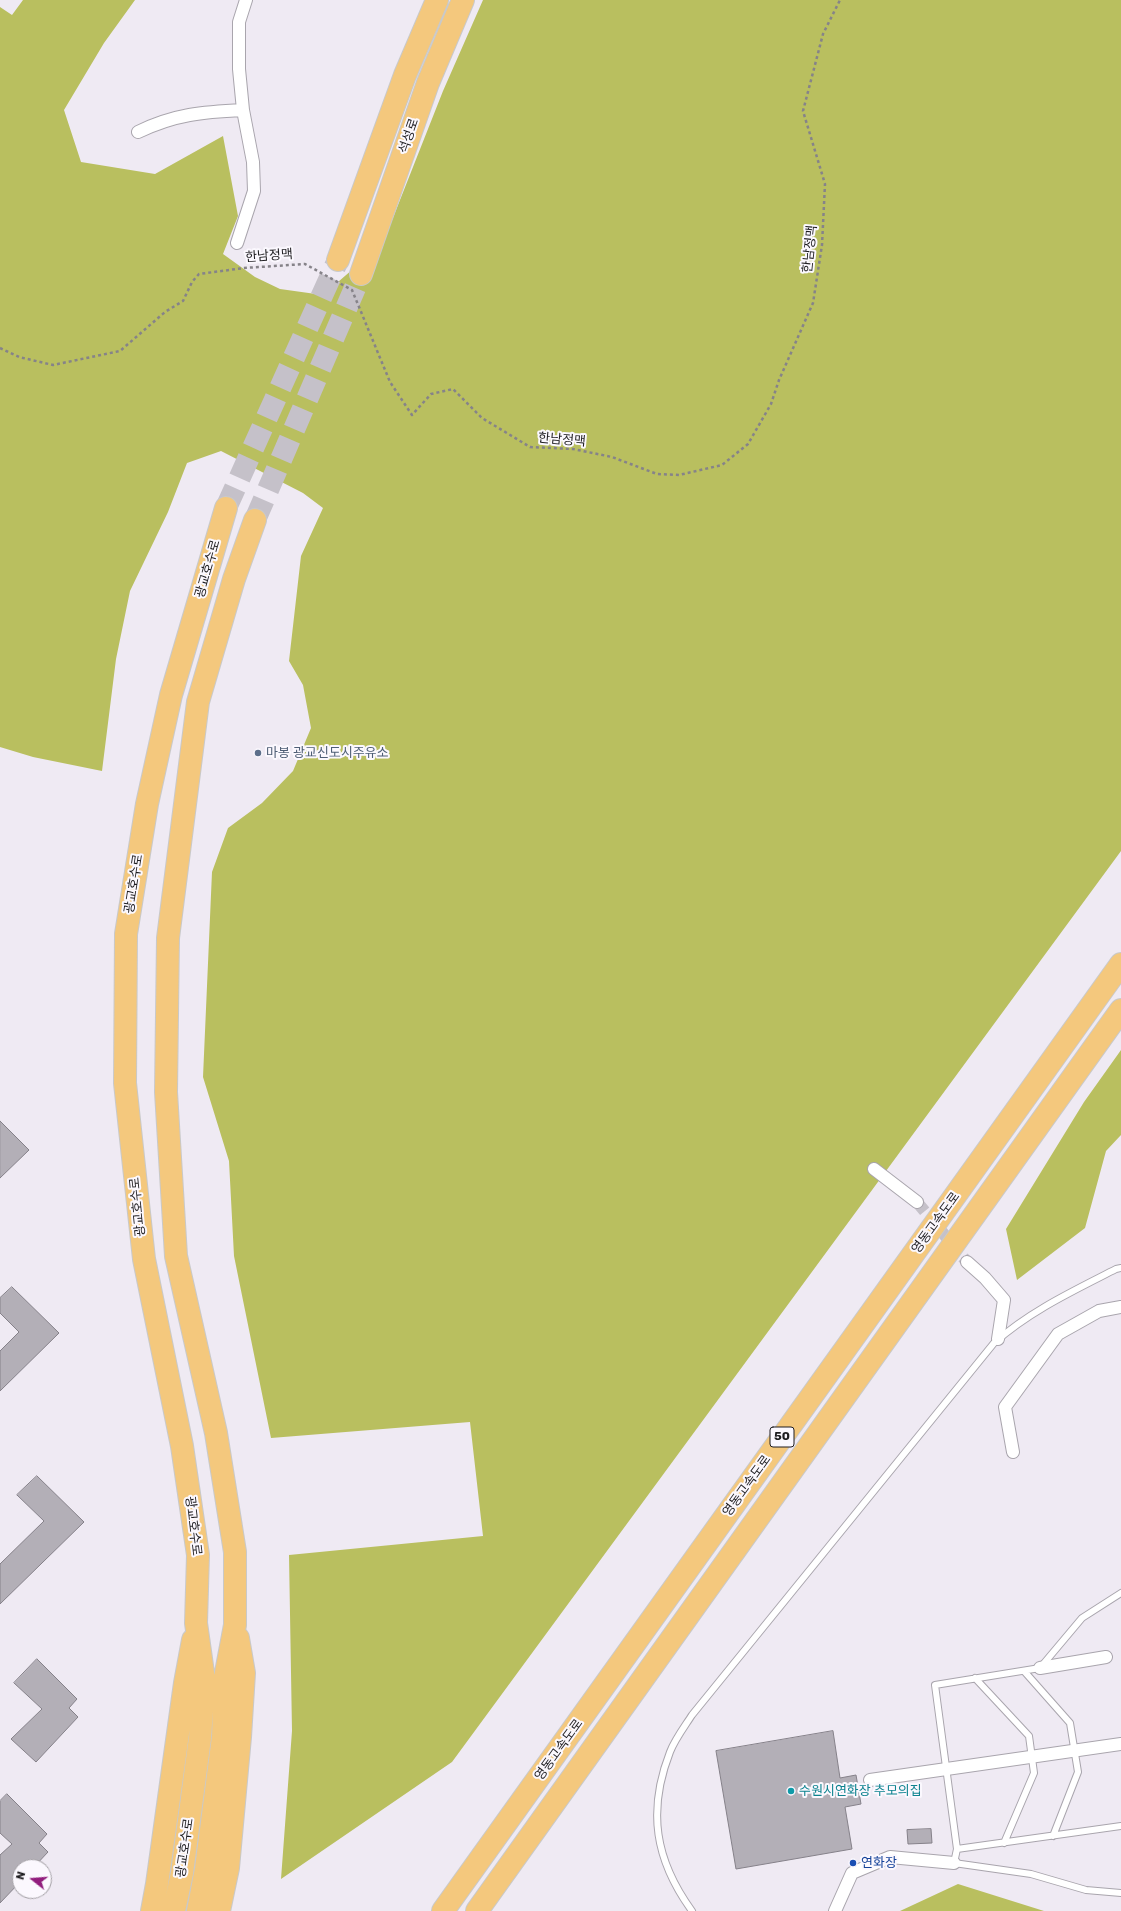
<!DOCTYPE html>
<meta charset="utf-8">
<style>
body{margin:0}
#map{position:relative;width:1121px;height:1911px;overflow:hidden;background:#efeaf3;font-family:Rubik,sans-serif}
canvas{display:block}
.north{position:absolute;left:12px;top:1859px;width:40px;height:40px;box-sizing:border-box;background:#fbf8fe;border:1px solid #a3a0a5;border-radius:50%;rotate:287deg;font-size:11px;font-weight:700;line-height:16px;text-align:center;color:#1e1d20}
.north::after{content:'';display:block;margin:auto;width:14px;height:18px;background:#911d7d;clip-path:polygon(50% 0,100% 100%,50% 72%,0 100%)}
</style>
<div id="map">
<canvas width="1121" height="1911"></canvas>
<div class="north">N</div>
</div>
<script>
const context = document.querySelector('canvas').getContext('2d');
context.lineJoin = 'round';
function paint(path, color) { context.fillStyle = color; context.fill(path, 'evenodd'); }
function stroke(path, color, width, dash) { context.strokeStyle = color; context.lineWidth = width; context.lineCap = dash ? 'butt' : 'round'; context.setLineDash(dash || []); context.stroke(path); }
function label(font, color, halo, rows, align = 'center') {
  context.font = font + ' Rubik,"Noto Sans KR",sans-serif'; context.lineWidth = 4; context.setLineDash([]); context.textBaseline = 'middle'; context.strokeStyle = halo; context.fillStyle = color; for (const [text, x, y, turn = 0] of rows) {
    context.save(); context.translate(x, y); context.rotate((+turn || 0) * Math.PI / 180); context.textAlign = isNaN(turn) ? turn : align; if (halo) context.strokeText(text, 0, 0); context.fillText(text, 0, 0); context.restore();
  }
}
const forest = new Path2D(`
 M23,0H135L104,43L64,110L81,162L155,174L223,136L238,216L223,254L255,277L280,289L323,295L383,243L443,91L483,0H1121V851L452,1762L281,1879L292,1731L289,1555L483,1536L470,1422L271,1438L234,1256L229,1161L203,1077L212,872L228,828L262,803L293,771L311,728L303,685L289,661L301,556L323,508L303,493L221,451L187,463L168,512L130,591L116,659L102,771L33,757L0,747V7L12,15Z
 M1121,1050V1135L1106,1151L1085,1228L1017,1280L1006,1229L1084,1102Z
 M958,1884L1044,1911H900Z`);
const building = new Path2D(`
 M0,1121L29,1150L0,1178Z
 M12,1287L59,1333L0,1391V1351L19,1332L0,1313V1298Z
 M37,1476L84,1522L0,1604V1564L44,1521L17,1495Z
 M37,1659L77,1699L69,1708L78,1717L36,1762L11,1739L42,1709L14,1683Z
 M833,1731L840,1778L856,1775L861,1804L845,1807L852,1849L736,1869L716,1751Z
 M7,1794L47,1834L39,1843L48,1852L34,1867H20V1882L0,1903V1855L12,1844L0,1833V1801Z
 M931,1829L932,1843L908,1844L907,1830Z`);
const streetTunnel = new Path2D(`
 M917,1202L967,1262`);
const highwayTunnel = new Path2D(`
 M226,508L338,260
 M255,520L361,274`);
const path = new Path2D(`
 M0,348L19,357L53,365L120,351L165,312L183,301L192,282L199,274L244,268L305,264L352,290L390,382L412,415L431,394L453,389L482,418L530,447L573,449L612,457L657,474L679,475L722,465L748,444L771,404L779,380L813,303L822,245L825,184L803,111L823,34L840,0`);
const lane = new Path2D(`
 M1121,1593L1082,1618L1040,1668L935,1685L957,1849L954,1863L1031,1874L1086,1890L1121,1893
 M1024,1671L1070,1723L1078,1772L1053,1836
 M975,1678L1029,1736L1034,1773L1004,1843
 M957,1849L1121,1826
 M692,1911C655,1860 647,1811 670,1752C675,1739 685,1726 692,1715L994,1343C1030,1311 1073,1291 1116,1269L1121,1268`);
const street = new Path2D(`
 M138,132C175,114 203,112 243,110
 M237,243L254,191L253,162L243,110L239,69V22L246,0
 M874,1169L917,1202
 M967,1262L985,1278L1004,1300L998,1339
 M1013,1452L1005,1407L1058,1334L1099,1311L1121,1307
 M1040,1668L1106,1657
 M870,1780L1121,1744
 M835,1911L852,1873L890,1857L954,1863`);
const highway = new Path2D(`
 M338,260L405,75L437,0
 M361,274L428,83L463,0
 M152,1911L157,1884L185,1683L193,1640
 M174,1911L182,1873L200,1738L204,1680L196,1623L198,1555L182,1446L144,1259L125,1083L126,934L147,804L171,695L226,508
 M198,1911L206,1869L223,1737L225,1678L235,1625V1552L216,1433L176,1256L166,1092L168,938L198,702L234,579L255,520
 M219,1911L228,1868L240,1737L244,1673L238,1638
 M443,1911L1121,964
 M477,1911L1121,1010`);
const markers = [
 [258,753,4,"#5c6f8a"],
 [791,1791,4,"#0f9aa8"],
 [853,1863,4,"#1a4fb4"]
];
const shields = [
 [782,1437,24]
];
const shieldNames = [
 ["50",782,1437]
];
const streetNames = [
 ["석성로",409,136,-71],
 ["한남정맥",810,249,-84],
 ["한남정맥",269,256,-4],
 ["한남정맥",562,440,5],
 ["광교호수로",208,569,-74],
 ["광교호수로",134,884,-81],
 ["광교호수로",138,1207,-96],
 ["영동고속도로",936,1223,-54],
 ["영동고속도로",747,1486,-54],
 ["광교호수로",193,1526,83],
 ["영동고속도로",559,1750,-54],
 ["광교호수로",185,1848,-82]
];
const serviceNames = [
 ["마봉 광교신도시주유소",266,753]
];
const cultureNames = [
 ["수원시연화장 추모의집",799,1791]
];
const transitNames = [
 ["연화장",861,1863]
];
paint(forest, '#b9bf5f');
paint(building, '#b3afb7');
stroke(building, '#858189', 1);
stroke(streetTunnel, '#c5c1c9', 12, [12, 6]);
stroke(highwayTunnel, '#c5c1c9', 22, [22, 11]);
stroke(lane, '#a9a5ad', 8);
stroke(street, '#a9a5ad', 14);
stroke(highway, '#c9c9c9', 24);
stroke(path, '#868389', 2.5, [3, 3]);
stroke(lane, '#fff', 6);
stroke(street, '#fff', 12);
stroke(highway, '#f4c87d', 22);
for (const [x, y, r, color] of markers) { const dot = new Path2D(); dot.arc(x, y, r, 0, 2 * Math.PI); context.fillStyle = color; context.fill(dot); stroke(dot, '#fbf8fe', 1.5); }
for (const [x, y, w] of shields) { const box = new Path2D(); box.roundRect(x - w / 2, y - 10, w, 20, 3); context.fillStyle = '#fbf8fe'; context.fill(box); stroke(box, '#1e1d20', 1); }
label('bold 12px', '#1e1d20', null, shieldNames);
label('13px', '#1e1d20', '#fbf8fe', streetNames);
label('13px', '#4e5e75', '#fbf8fe', serviceNames, 'left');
label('13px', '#0d838f', '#fbf8fe', cultureNames, 'left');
label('13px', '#164399', '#fbf8fe', transitNames, 'left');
</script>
